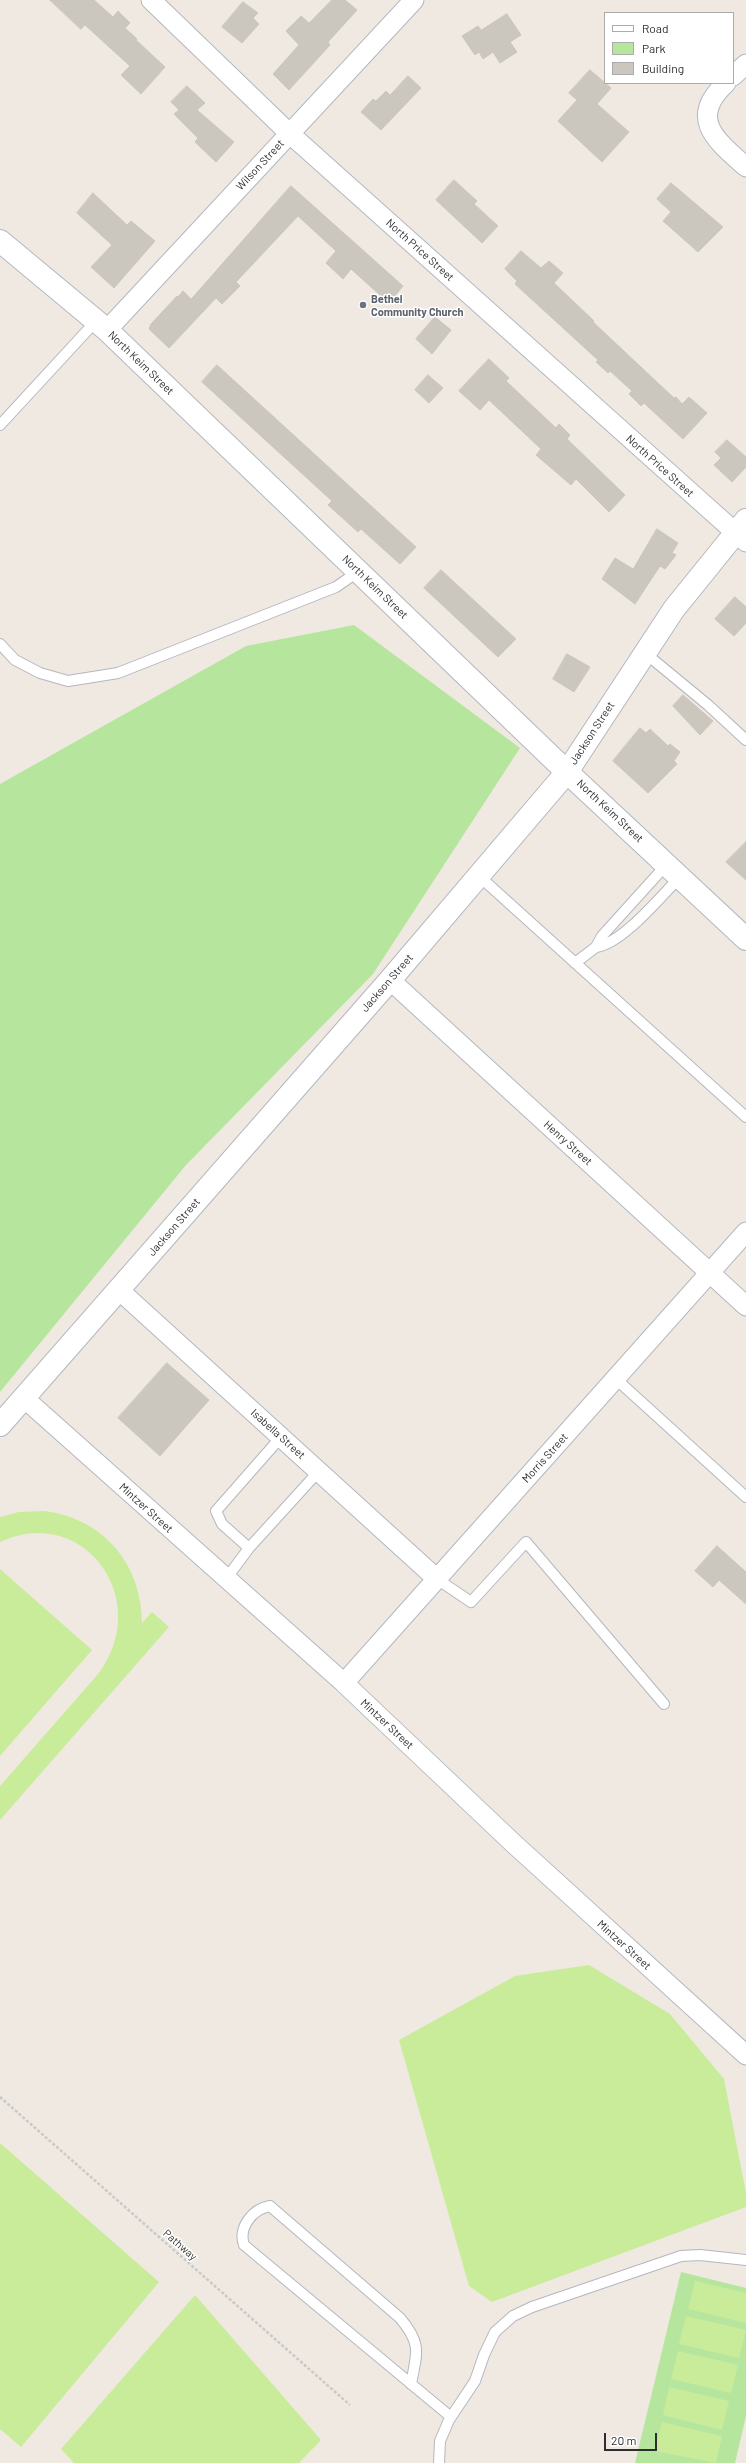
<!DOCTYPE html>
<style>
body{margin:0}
#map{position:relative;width:746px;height:2463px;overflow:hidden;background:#efe9e1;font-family:Barlow,sans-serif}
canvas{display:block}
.legend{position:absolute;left:604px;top:12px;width:130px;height:72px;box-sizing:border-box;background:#fff;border:1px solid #ababab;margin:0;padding:5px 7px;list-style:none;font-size:12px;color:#2e2e2e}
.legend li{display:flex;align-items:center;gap:8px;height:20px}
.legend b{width:20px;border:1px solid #ababab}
.scale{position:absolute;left:604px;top:2433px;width:53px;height:18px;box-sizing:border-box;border:2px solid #2e2e2e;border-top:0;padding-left:5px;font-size:12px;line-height:14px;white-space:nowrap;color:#2e2e2e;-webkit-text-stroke:3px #fff;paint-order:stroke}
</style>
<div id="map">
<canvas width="746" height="2463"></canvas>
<ul class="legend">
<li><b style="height:5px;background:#fff"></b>Road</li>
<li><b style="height:11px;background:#b6e59e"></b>Park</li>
<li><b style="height:11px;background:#cbc7bf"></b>Building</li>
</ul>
<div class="scale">20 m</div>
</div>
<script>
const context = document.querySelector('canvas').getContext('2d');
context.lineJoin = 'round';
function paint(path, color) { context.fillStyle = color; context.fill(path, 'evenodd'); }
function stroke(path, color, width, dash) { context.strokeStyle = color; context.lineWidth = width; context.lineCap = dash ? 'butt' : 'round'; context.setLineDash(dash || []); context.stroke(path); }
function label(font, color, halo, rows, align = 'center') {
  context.font = font + ' Barlow,sans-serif'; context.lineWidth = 3; context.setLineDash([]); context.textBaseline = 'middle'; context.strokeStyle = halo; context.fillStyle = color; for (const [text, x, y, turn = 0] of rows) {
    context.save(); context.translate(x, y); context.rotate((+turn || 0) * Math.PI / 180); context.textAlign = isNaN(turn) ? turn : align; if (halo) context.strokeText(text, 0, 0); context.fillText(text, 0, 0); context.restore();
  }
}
const green = new Path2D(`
 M354,625L520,748L373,974L186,1165L0,1392V784L246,646Z
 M681,2272L746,2288V2416L735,2463H635Z`);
const pitch = new Path2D(`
 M44,1511C103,1518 142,1564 142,1623L152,1612L169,1627L0,1820V1786L99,1673C154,1598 82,1503 0,1542V1517L19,1512Z
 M0,1569L92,1650L0,1756Z
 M589,1965L670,2014L724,2079L746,2193V2207L492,2302L469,2286L399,2040L515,1976Z
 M0,2143L159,2282L21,2447L0,2429Z
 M695,2281L746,2293V2323L688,2309Z
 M195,2295L321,2440L299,2463H74L61,2449Z
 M686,2316L746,2330L739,2358L679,2344Z
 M678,2351L738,2365L731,2393L671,2379Z
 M669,2387L729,2401L722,2430L663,2415Z
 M662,2422L722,2436L716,2463L655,2451Z`);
const building = new Path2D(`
 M50,0H94L113,17L118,11L130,23L125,28L137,39L136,40L165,67L141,94L121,75L130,66L85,25L81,29Z
 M332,0H345L357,10L328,42L330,45L289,90L273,74L299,45L286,31L301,16L309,23Z
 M243,2L258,13L253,18L259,24L242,43L222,27Z
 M507,14L521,35L510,42L517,52L500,63L493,52L483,59L479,52L475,55L462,36L478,26L481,30Z
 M590,70L611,88L597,104L629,132L602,162L558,121L577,100L569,93Z
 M408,76L421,88L381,130L361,112L373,99L376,101L386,91L390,95Z
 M187,86L205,103L197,110L234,142L216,162L195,142L198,138L174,114L179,110L171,102Z
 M454,180L477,201L474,204L498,226L482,243L436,200Z
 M671,183L723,227L698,252L663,221L671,212L657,199Z
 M291,186L403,286L389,303L351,269L343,279L326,263L336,251L298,216L236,282L240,286L222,304L216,298L169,348L149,329L151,324L177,296L178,297L183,291L191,299Z
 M93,193L127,225L131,221L155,241L114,288L91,267L112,245L77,213Z
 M521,251L541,268L549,261L563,273L554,283L594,321L593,322L674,398L676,397L682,404L689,397L707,413L683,439L644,403L641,406L629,394L632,391L610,371L608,373L596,362L598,360L515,284L517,281L505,269Z
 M435,317L451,330L432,354L416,339Z
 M489,359L509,378L506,381L556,428L559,424L570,435L567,439L625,495L609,512L576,479L571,485L536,455L541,449L489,400L480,410L459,391Z
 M217,365L416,547L400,564L361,529L358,532L328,505L332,501L202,382Z
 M428,375L443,388L429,403L415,390Z
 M727,440L746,457V467L732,482L714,465L721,458L715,452Z
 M657,529L678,543L672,553L676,555L665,569L660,566L635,604L602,579L615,558L633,569Z
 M441,570L516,639L498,657L424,588Z
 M735,597L746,607V623L734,636L715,619Z
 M567,654L590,667L574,692L553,679Z
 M683,695L713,721L700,735L673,706Z
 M640,728L646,733L650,729L668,746L670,744L680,752L674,761L677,764L648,793L613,761Z
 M746,842V880L726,862Z
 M167,1363L209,1400L160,1456L118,1418Z
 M717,1546L746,1572V1604L719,1580L713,1587L695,1571Z`);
const path = new Path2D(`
 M0,2097L350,2405`);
const lane = new Path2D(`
 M0,425L96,321
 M0,644L15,660L40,673L68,681L118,673L336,587L359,571
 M645,653L708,705L746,740
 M479,876L746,1117
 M596,947C622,944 661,896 680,877
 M575,963L596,947L602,936L667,864
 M616,1379L746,1497
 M281,1437L216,1511L222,1524L249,1548L319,1471
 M226,1579L249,1548
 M437,1579L471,1602L526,1542L664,1704
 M411,2384C417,2352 422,2344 400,2318L270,2206C252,2209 238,2228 244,2245L451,2417
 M439,2463L440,2441L449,2420L475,2381L484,2355L495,2332L513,2316L532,2307L681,2256L700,2255L746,2260`);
const street = new Path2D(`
 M151,0L289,133L746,542
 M733,76L746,64
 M726,83C687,119 717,141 746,167
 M107,330L414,0
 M390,980L746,1306
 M119,1290L437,1579
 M24,1398L344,1683L513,1843L746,2055
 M344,1683L746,1232`);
const secondary = new Path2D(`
 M0,241L107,330L567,772L746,939
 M0,1425L390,980L567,772L674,609L746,520`);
const markers = [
 [363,305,4,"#6b7280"]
];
const streetNames = [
 ["Wilson Street",260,165,-47],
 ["North Price Street",420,250,42],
 ["North Keim Street",141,363,44],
 ["North Price Street",660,466,42],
 ["North Keim Street",375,587,44],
 ["Jackson Street",592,733,-57],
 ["North Keim Street",610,811,43],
 ["Jackson Street",387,983,-49],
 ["Henry Street",568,1143,42],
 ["Jackson Street",174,1227,-49],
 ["Isabella Street",278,1434,42],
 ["Morris Street",545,1458,-48],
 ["Mintzer Street",146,1508,42],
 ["Mintzer Street",387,1724,43],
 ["Mintzer Street",624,1945,42],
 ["Pathway",180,2245,41]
];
const worshipNames = [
 ["Bethel",371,299],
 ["Community Church",371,312]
];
paint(green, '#b6e59e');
paint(pitch, '#c9ec9a');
paint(building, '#cbc7bf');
stroke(building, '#cbc5ba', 1);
stroke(lane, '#b4b7c1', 12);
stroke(street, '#b4b7c1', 21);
stroke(secondary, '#b4b7c1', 24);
stroke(path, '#c9c9c9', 2.5, [3, 2]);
stroke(lane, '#fff', 10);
stroke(street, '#fff', 19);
stroke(secondary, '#fff', 22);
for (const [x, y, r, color] of markers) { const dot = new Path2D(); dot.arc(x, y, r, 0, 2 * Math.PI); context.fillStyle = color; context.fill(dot); stroke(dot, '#fff', 1.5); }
label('11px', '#2e2e2e', '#fff', streetNames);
label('bold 11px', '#5b616d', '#fff', worshipNames, 'left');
</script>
